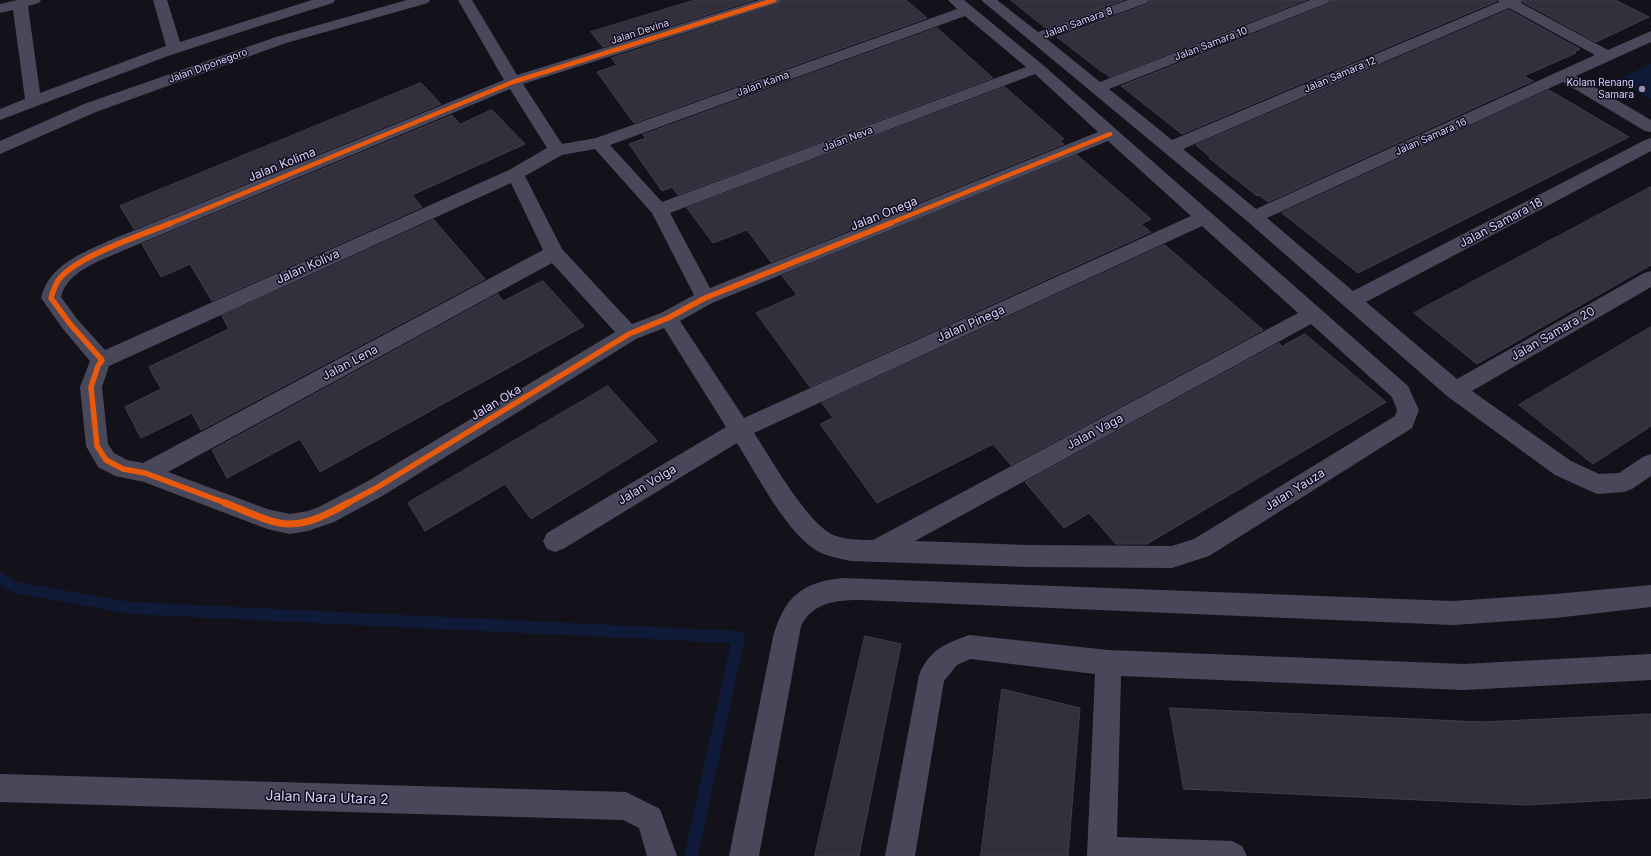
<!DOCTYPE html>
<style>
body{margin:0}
canvas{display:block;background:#13121a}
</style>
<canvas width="1651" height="856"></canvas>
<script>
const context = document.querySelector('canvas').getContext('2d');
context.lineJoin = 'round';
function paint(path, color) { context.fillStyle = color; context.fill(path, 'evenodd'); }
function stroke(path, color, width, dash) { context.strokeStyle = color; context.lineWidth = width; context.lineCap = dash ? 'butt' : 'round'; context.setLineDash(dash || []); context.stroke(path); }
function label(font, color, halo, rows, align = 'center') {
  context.font = font + ' Inter,sans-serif'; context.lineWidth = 3; context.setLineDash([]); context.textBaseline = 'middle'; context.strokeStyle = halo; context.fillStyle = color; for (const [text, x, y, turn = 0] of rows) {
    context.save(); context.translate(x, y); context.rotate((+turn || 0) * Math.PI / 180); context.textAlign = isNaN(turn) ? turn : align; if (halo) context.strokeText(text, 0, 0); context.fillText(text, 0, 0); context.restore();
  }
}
const water = new Path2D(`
 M1651,64V99L1617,80Z`);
const stream = new Path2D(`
 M0,572L17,582L131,602L739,631L744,633L745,637L698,856H684L731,643L131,614L15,593L0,585Z`);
const building = new Path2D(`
 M695,0H754L603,47L591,32Z
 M782,0H906L927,18L634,123L597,72L617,65L611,58L779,4Z
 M1011,0H1124L1046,28Z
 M1150,0H1306L1110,77L1103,72H1102L1057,37L1148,4Z
 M1331,0H1497V1L1182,134L1121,86L1329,4Z
 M1523,0H1615L1649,17L1596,42L1523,2Z
 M1509,10L1580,49L1574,52L1576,53L1524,76L1533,81L1268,202L1259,195L1257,196L1209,158H1211L1196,145Z
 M937,28L993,78L678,195L672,187L662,191L629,144L646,138L643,135Z
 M421,83L441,104L134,229L120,206Z
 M1005,87L1064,139L1059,141L1064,144L771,262L747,230L713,243L687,208Z
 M1549,90L1629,137L1358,273L1282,213Z
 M492,110L525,144L412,195L422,207L212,301L190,264L161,277L142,244L452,115L460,124Z
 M1077,155L1151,219L1141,224L1151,232L810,387L756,313L797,295L782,276Z
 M1651,187V265L1477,364L1414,313Z
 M434,220L485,279L201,430L192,413L141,438L125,407L161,389L149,367L229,329L222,316Z
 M1165,245L1263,330L1011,465L993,444L877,503L820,424L833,418L822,403Z
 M543,281L584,326L320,472L300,439L227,478L212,450L498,294L503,301Z
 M1651,327V426L1593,464L1519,405Z
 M1305,334L1386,402L1147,544H1116L1089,513L1064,528L1025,482L1279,343L1282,346Z
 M608,386L657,441L531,519L505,484L425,531L408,503Z
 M865,636L901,644L859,856H815Z
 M1002,689L1080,708L1068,856H981Z
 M1170,708L1482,722L1651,714V798L1527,805L1184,789Z`);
const minor = new Path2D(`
 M17,0H41L39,3L28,6L40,93L166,46L153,0H167L180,42L312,0H335L333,3L250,29L168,56L0,120V109L25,99L13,10L0,13V4Z
 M407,0H430L428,3L286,43L96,112L0,154V141L84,104L276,37Z
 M458,0H472L517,75L759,0H781L779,3L523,84L562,144L596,138L957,9L948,0H964L1043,65L1408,386L1419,410L1412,428L1209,556L1172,568L1029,567L851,561C841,559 831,557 821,553C789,538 756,473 737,443L563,549L555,552L547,549L543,541L547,533L726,427L664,328L636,339L384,495L334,522L308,531L290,534L267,529L144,482L115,476L98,467L86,446L80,387L90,361L63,329L41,298C49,265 81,254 108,241L504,80ZM965,16L1026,67L662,202L610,145ZM1035,74L1098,132L710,288L670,213ZM510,89L547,148L509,170L105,350L77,319L61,297C67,271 100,261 122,251ZM1108,141L1191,216L744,418L680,321L712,303ZM595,149L652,213L694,295L661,313L632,324L562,249L525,176L562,155ZM511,183L543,250L143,463L127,460L114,453L108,444L102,387L109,366ZM1202,226L1298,313L873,540C861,540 848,540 836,536C808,526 771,458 754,433ZM552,263L615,332L368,481L319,507L308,511L290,514L267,509L168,472ZM1311,324L1392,397L1397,410L1395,416L1194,539L1172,546L1029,545L915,541Z
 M981,0H997L1038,32L1128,0H1149L1147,3L1047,39L1100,82L1310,0H1330L1328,3L1109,89L1172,140L1499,2L1498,0H1522L1521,3L1608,50L1651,31V42L1576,76L1651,120V132L1645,131L1563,82L1267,218L1353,291L1645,140L1651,138V151L1366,302L1457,379L1644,273L1651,271V287L1472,391L1571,461L1599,474L1619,473L1643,457L1651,454V476L1632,489L1624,492L1597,494L1555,475L1447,396L1247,221ZM1509,8L1595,55L1256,209L1183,149Z
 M843,578L1453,601L1555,594L1651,585V607L1555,618L1453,625L863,600C839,600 813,601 801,626L759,856H729L773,637C784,598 801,582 843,578Z
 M969,635L1108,650L1464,664L1651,654V680L1464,690L1121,676L1117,837L1232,841L1242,846L1247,856H1087L1095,674L970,659L957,665L944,681L915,856H885L919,675C930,649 945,644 969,635Z
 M0,774L626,792L660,809L677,856H647L639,828L623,820L0,802Z`);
const cyclewayFar2 = new Path2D(`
 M169,224L513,82L774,0
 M888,224L1110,134`);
const cyclewayFar1 = new Path2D(`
 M171,223C142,235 80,255 60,278C55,284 53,291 51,298L70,324L102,360L98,366L91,387L97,446L106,460L123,469L145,473L228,504
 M346,504L376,488L629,334L668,318L705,298L891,223`);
const cycleway = new Path2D(`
 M225,503C244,510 270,524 290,524C310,524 330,513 348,503`);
const markers = [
 [1642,89,4,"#948dac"]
];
const farStreetnames = [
 ["Jalan Samara 8",1078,23,-20],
 ["Jalan Devina",640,32,-18],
 ["Jalan Samara 10",1211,44,-21],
 ["Jalan Diponegoro",208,66,-20],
 ["Jalan Samara 12",1340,75,-23],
 ["Jalan Kama",763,84,-20],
 ["Jalan Samara 16",1431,137,-24],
 ["Jalan Neva",848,139,-21]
];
const farPoinames = [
 ["Kolam Renang",1634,83],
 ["Samara",1634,95]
];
const streetNames = [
 ["Jalan Kolima",282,165,-22],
 ["Jalan Onega",884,214,-22],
 ["Jalan Samara 18",1501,223,-28],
 ["Jalan Koliva",308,267,-24],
 ["Jalan Pinega",971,324,-24],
 ["Jalan Samara 20",1553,334,-30],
 ["Jalan Lena",350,363,-28],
 ["Jalan Oka",496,403,-31],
 ["Jalan Vaga",1095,432,-28],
 ["Jalan Volga",647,485,-31],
 ["Jalan Yauza",1295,490,-32]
];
const nearStreetnames = [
 ["Jalan Nara Utara 2",327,798,2]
];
paint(water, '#0f1a38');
paint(stream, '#0f1a38');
paint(building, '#32303c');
stroke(building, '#413c4d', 1);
paint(minor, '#49475a');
stroke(cyclewayFar2, '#e8590c', 4.5);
stroke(cyclewayFar1, '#e8590c', 5.5);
stroke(cycleway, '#e8590c', 7);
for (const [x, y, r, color] of markers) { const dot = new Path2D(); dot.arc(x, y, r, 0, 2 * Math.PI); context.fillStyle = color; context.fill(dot); stroke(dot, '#120e1d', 1.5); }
label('10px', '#d9cffb', '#120e1d', farStreetnames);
label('10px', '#d9cffb', '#120e1d', farPoinames, 'right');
label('12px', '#d9cffb', '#120e1d', streetNames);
label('14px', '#d9cffb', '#120e1d', nearStreetnames);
</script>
